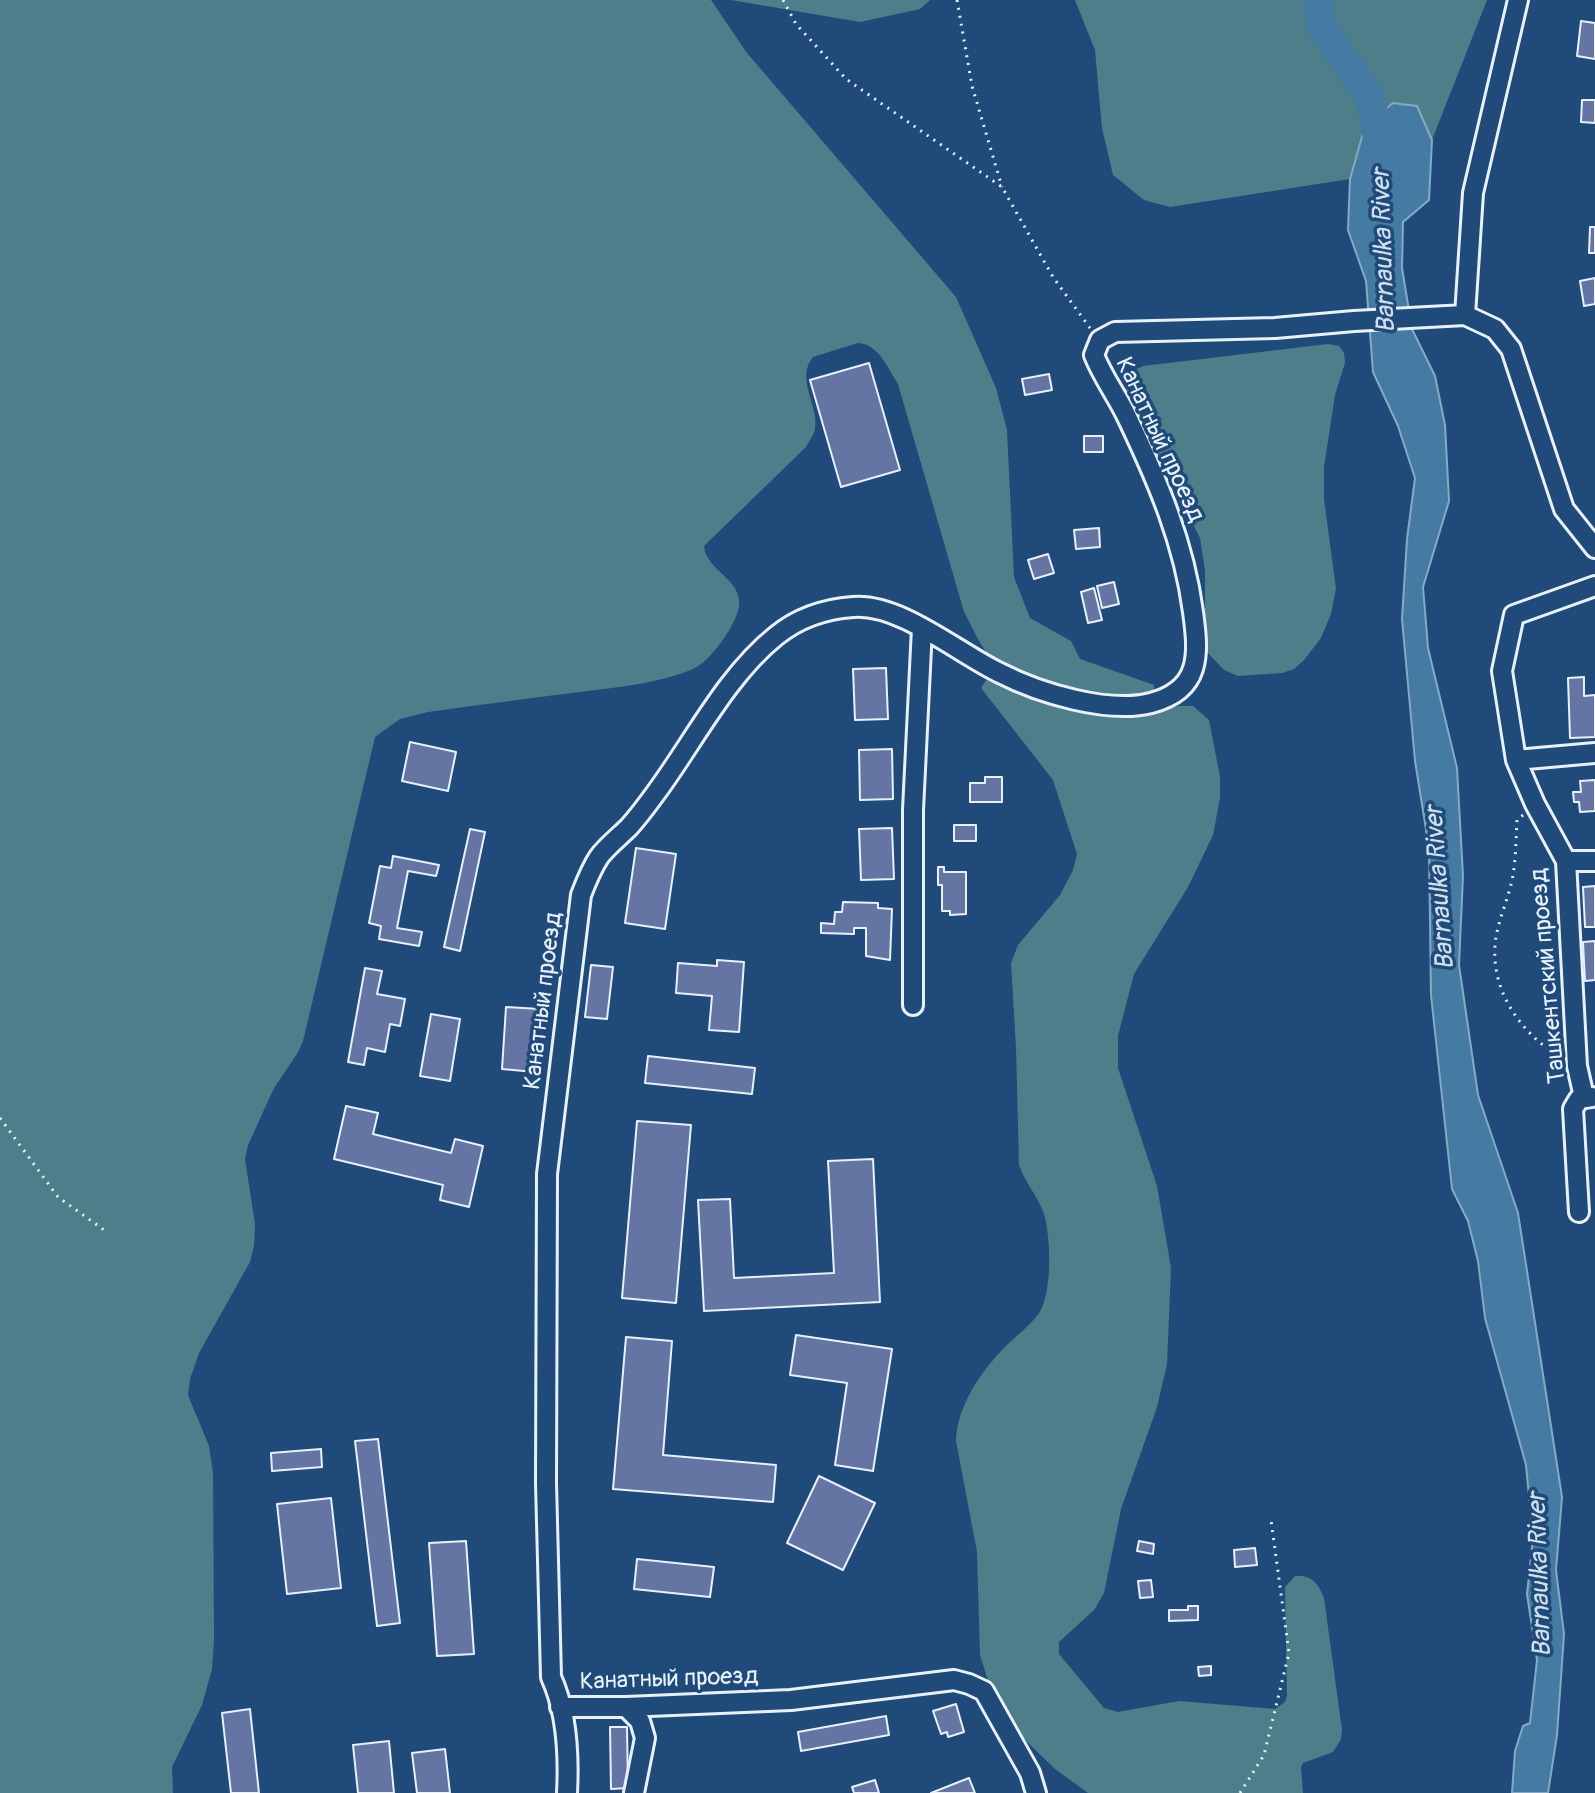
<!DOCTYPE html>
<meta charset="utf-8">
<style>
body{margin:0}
canvas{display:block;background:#1f4a7a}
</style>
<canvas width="1595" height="1793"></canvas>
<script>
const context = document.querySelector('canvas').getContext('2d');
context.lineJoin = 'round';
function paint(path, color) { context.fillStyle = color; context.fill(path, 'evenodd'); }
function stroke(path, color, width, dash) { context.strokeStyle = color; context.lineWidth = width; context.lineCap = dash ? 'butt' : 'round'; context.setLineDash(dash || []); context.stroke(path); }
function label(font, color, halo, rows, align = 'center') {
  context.font = font + ' Pangolin,sans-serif'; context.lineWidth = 7; context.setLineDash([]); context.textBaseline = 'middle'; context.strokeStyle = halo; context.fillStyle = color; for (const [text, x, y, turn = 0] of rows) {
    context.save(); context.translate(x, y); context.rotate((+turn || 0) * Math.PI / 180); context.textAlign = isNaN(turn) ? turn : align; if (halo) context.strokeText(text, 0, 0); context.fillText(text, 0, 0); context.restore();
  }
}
const green = new Path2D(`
 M0,0H711L747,53L956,297L996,388L1007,430L1014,577L1030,618L1071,641L1080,659L1154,685V694C1107,703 1058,690 1015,671C1008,667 999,665 993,660C980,647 973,628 964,612L898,384C888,369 879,344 858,343L813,357C795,379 819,404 815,429C814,435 809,441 806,447L704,546C706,571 743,579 739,607C736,625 710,662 693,669C657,684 617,687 580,692C529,698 479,705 428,712L400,719L375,737L303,1041L297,1054L274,1088L248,1145L245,1159L255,1224L254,1246L250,1262L199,1353L190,1379L188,1395L209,1446L213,1473L214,1640L212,1669L202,1705L172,1767L173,1793H0Z
 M731,0H930L920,9L860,22Z
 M1075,0H1487L1432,140L1417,106L1365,127L1350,179L1170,207L1144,200L1113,175L1102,128L1095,50Z
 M1328,344L1339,346L1344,353L1345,363L1335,395L1324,467V499L1336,589L1331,614L1321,638L1304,660L1294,669L1282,673L1238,676L1224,670L1207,652L1205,640V570L1200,538L1124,390C1127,378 1132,370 1143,366Z
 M986,680L1091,711L1125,717L1150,715L1178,706H1193L1209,720L1220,777V798L1213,835L1188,887L1134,974L1118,1036V1068L1157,1186L1171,1268L1167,1364L1157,1407L1121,1509L1104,1593L1094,1610L1059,1642V1654L1104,1708L1118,1712L1179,1701L1275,1709L1285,1702L1287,1696L1285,1587L1295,1576C1312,1575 1318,1583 1324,1598L1342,1730L1341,1739L1333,1752L1303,1763L1301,1767L1303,1793H1088L1055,1769L1023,1738L989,1684L980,1655L977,1552L956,1441C957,1406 981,1371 1006,1346C1016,1336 1028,1327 1037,1316C1053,1297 1051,1237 1044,1214C1038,1196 1025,1183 1019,1165L1016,1048L1011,963L1018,945L1060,895L1073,870L1077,854L1053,780L981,688Z`);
const water = new Path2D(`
 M1393,103L1417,106L1432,140L1429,200L1403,222L1402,268L1412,329L1435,376L1445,425L1449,501L1423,587L1428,648L1457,768L1463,876L1459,965L1478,1095L1518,1213L1562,1497L1556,1570L1564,1634L1557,1735L1548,1793H1512L1515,1751L1523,1726L1530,1723L1537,1660L1527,1594L1533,1538L1526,1465L1485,1318L1478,1261L1468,1221L1452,1189L1431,995L1429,848L1415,761L1402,619L1407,539L1415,478L1398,426L1373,372L1366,281L1348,230L1350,179L1365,126Z`);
const river = new Path2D(`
 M1317,0L1323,29L1370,97L1382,158`);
const building = new Path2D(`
 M1581,21L1595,23V59L1577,56Z
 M1582,100H1595V123L1581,122Z
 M1590,227H1595V253H1589Z
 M1595,278V304L1584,306L1580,281Z
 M869,363L900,470L841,487L810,380Z
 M1049,374L1052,390L1025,395L1022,379Z
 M1084,436H1103V452H1084Z
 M1099,528L1100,547L1076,549L1074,530Z
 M1048,554L1054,573L1034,579L1028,560Z
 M1114,582L1119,604L1102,608L1097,586Z
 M1094,588L1102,620L1088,623L1081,592Z
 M886,668L888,719L855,720L853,669Z
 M1584,677V696L1595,695V737L1570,738L1568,678Z
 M410,742L456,752L448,791L402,781Z
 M892,749L893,799L860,800L859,750Z
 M985,777H1002V802H970V783H985Z
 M1595,780V811L1580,812L1579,802H1574L1573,792H1581L1580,781Z
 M954,825H976V841H954Z
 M892,828L894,879L861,880L859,829Z
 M470,829L485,832L460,951L444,947Z
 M636,848L676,854L665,929L625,923Z
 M393,856L439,865L436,876L408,871L397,928L422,932L419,946L379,939L381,926L369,923L380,866L391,868Z
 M938,867H944V872H966V914L950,915V911H942V885H938Z
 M1595,886V927H1585L1583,887Z
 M843,902L878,903V908L892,909L890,960L866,956V928H854V934L821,933V923L834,924L835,912H842Z
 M1595,941V980L1585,981L1583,942Z
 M717,960L744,962L739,1032L709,1030L712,996L676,993L678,963L717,966Z
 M591,965L613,967L607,1019L585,1017Z
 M365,968L382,971L377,994L405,999L400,1026L390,1024L385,1052L367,1048L364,1065L348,1062Z
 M506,1007L540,1009L535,1072L502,1069Z
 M431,1014L460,1019L450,1081L420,1076Z
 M648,1056L755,1068L752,1094L645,1083Z
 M346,1106L378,1113L373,1134L451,1153L455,1139L483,1146L469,1207L440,1200L443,1185L334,1159Z
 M637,1121L691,1125L676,1303L622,1298Z
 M873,1159L880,1302L704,1311L698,1200L730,1199L734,1278L834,1273L828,1161Z
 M796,1335L892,1349L873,1471L835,1465L847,1383L790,1375Z
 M626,1337L672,1341L663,1455L776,1465L773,1502L613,1489Z
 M378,1439L400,1623L377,1626L355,1441Z
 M321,1449L322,1467L272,1471L271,1453Z
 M819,1476L875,1503L843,1570L787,1543Z
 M331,1498L341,1588L287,1594L277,1504Z
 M466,1541L474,1654L437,1656L429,1543Z
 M1139,1541L1154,1544L1153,1554L1137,1551Z
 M1255,1548L1257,1565L1235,1567L1234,1550Z
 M637,1559L714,1567L710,1597L634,1589Z
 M1151,1580L1153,1597L1140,1598L1138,1581Z
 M1188,1606H1198V1620L1169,1621V1610H1188Z
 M1211,1666V1675L1199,1676L1198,1667Z
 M956,1704L964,1732L948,1737L947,1732L941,1734L933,1711Z
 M250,1709L259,1793H231L222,1713Z
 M886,1716L889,1735L801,1751L798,1732Z
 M610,1727H627L628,1788L611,1789Z
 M389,1741L394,1793H358L353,1745Z
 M445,1749L450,1793H417L412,1753Z
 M969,1778L975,1793H931Z
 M875,1780L879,1793H854L852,1787Z`);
const path = new Path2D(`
 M783,0L796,24L846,79L1002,187L1053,277L1090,328
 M957,0L972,86L1002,187
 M1523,815L1517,820C1516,838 1516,857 1513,875C1509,899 1496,923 1495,947C1492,993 1522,1034 1560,1057
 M0,1118L58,1197L104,1230
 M1240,1793L1264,1755L1289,1653L1271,1520`);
const minor = new Path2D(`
 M1465,315L1473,193L1518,0
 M1516,760L1595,753
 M1566,861H1595
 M913,1005V810L922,628
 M1584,1097L1577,1066L1566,861L1535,804L1516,760L1502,671L1514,615L1595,586
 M1579,1212L1573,1109L1579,1099L1592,1097
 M560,1707H626L791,1700L954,1680L969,1684L984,1691L1030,1773L1036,1793
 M626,1707L640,1721L645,1738L634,1793
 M567,1793C569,1755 567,1712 551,1677L546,1483L547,1174L581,895C586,882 591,869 599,857C607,846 619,837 629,827C638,817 647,805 655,794C693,743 726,676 776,636C798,618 825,609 853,607C900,603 958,653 1000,673C1039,693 1108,714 1151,703C1201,690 1199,655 1193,612C1184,543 1158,482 1128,419C1118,397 1103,378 1094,355L1100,340L1115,332L1275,328L1354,321L1465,315L1495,329L1511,349L1564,509L1595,548`);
const streetNames = [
 ["Канатный проезд",1159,440,65],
 ["Ташкентский проезд",1549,976,-95],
 ["Канатный проезд",544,1001,-83],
 ["Канатный проезд",669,1680,-2]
];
const waterNames = [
 ["Barnaulka River",1385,251,-92],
 ["Barnaulka River",1441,888,-94],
 ["Barnaulka River",1541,1575,-92]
];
paint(green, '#4e7e89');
paint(water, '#457aa2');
stroke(water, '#86aac4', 2);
stroke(river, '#457aa2', 30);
paint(building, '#6474a3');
stroke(building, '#e8f1f8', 2);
stroke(minor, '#e8f1f8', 24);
stroke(path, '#e8f1f8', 3, [2, 6]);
stroke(minor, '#1f4a7a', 18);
label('24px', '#e8f1f8', '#1f4a7a', streetNames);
label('italic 26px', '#d0dfeb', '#1f4a7a', waterNames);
</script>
